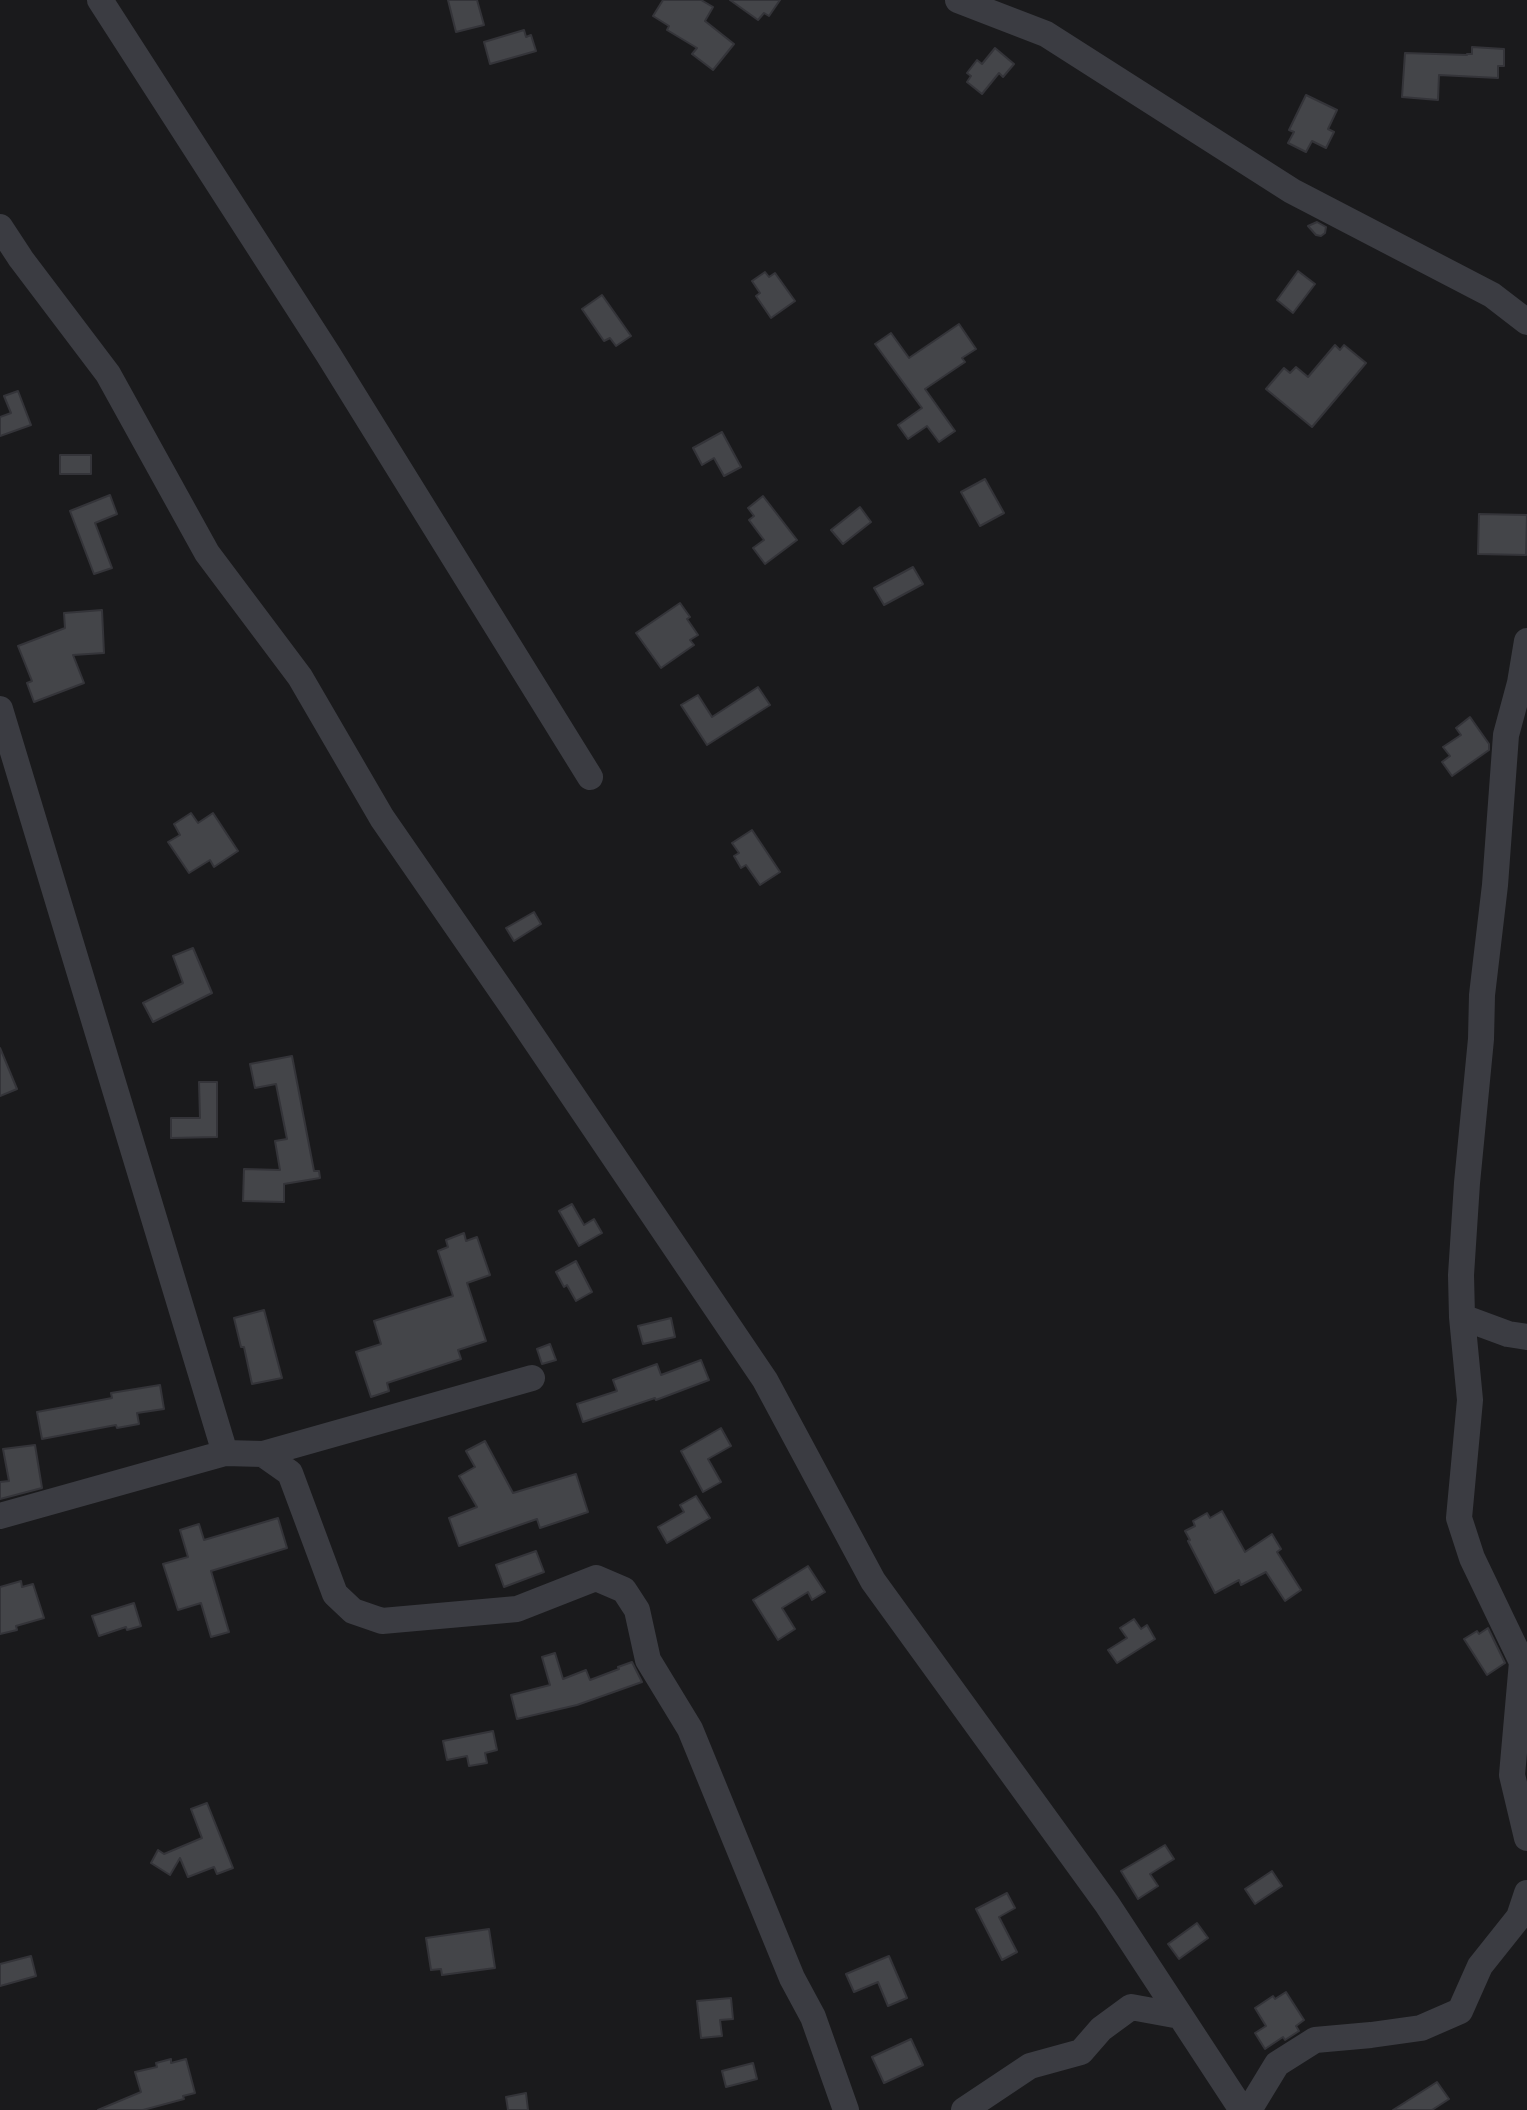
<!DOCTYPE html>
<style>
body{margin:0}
canvas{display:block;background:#1a1a1c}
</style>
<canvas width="1527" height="2110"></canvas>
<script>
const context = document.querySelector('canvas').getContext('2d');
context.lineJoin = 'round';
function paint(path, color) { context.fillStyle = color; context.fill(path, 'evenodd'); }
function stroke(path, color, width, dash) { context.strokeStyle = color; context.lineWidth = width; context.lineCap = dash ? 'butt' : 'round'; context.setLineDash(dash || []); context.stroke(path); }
const building = new Path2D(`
 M448,0H477L484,25L456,32Z
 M663,0H701L713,7L705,21L734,44L713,70L692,54L697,48L667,30L669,26L653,16Z
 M730,0H780L769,16L764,13L758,20Z
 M524,30L526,37L531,35L536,51L490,64L484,42Z
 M1472,47L1504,49V66H1498V78L1439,75L1438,100L1402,97L1405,53L1467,55V54H1472Z
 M995,48L1014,64L1003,77L999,73L982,94L967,82L971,76L967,73L977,60L982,64Z
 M1306,95L1337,110L1328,129L1334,132L1326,148L1312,141L1306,152L1288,143L1294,132L1289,130Z
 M1317,222L1326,227L1325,233L1321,236L1316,235L1308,226Z
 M1298,271L1315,284L1293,313L1277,300Z
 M765,272L769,277L775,273L795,301L771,318L756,296L760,293L752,281Z
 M602,295L631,336L616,346L610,338L604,341L582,309Z
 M959,324L976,349L962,358L965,362L925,389L955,431L939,442L927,426L908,439L898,425L922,408L875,344L891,333L909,358Z
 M1335,345L1340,350L1344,345L1366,363L1312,427L1266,389L1284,368L1290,373L1296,367L1308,377Z
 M18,391L31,425L0,436V417L11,413L4,396Z
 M722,432L741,467L724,476L714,458L702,465L693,448Z
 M60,455H91V474H60Z
 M985,479L1004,513L980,526L961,492Z
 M110,495L117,514L95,523L112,568L94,574L70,511Z
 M763,496L797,540L765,564L753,548L764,540L749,520L754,516L748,508Z
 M860,507L871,522L843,544L831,530Z
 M1479,514L1527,515L1526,555L1478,554Z
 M913,567L923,584L884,605L874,588Z
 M680,603L690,617L687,619L698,635L690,640L694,645L661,668L636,633Z
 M102,610L104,653L73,655L84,683L34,702L27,683L32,681L18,646L65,628L64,613Z
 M758,687L770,705L707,745L681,705L698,695L712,717Z
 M1470,717L1489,744V750L1452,776L1442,762L1450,756L1443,747L1461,735L1456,728Z
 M191,813L198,823L213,813L238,851L214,867L210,860L189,873L168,842L180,835L174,824Z
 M752,830L780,872L760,885L746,865L741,868L734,856L739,853L732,843Z
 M534,912L541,924L514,941L506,928Z
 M193,948L212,993L153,1022L143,1003L183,983L173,956Z
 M0,1048L17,1089L0,1096Z
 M292,1056L314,1171H319L320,1178L284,1184V1202L243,1201L244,1169L280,1170L275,1141L287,1139L276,1084L255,1088L250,1064Z
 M199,1082H217V1137L171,1138V1118H200Z
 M572,1204L584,1225L594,1219L602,1233L579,1246L559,1211Z
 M464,1233L466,1241L477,1237L490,1275L467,1283L486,1341L458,1350L461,1359L387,1383L389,1391L371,1397L356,1352L381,1344L374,1321L453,1296L438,1251L448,1247L446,1240Z
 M576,1261L592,1292L576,1301L567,1285L564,1287L556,1272Z
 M264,1310L282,1378L252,1384L244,1347H241L234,1318Z
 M671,1318L675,1337L643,1344L638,1326Z
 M550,1344L556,1360L542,1364L537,1349Z
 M701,1360L709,1380L656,1400L655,1398L583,1422L577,1404L617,1391L613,1380L657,1364L661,1375Z
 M160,1385L164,1409L137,1413L139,1424L117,1428L116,1425L42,1439L37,1412L112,1398L111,1393Z
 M721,1428L731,1446L708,1459L721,1482L703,1492L681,1451Z
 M485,1441L513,1493L576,1474L588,1512L540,1528L537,1519L459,1546L449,1518L477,1507L459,1476L475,1467L466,1451Z
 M35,1445L42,1488L0,1499V1482L9,1481L3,1449Z
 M696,1496L710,1518L667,1543L658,1527L684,1512L680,1505Z
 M1222,1511L1245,1552L1272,1534L1281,1549L1277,1552L1301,1590L1285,1601L1266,1572L1241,1585L1239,1580L1215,1593L1188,1541L1190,1540L1185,1531L1195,1526L1193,1521L1207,1513L1210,1518Z
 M278,1518L287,1548L211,1571L229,1632L211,1637L201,1603L178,1610L163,1564L188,1557L180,1530L199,1524L204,1540Z
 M536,1551L544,1572L504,1587L496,1565Z
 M808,1566L825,1592L812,1600L808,1592L782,1608L795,1629L778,1640L753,1600Z
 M21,1581L22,1587L33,1584L44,1618L16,1626L17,1630L0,1634V1587Z
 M134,1603L141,1626L127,1630L126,1627L99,1636L92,1616Z
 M1134,1619L1141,1629L1147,1625L1155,1639L1117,1663L1108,1650L1127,1638L1120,1628Z
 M1488,1628L1505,1663L1487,1675L1464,1639L1477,1631L1479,1634Z
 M555,1653L563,1679L586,1670L590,1680L619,1669L618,1667L632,1662L642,1682L577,1705L517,1719L511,1695L550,1685L542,1657Z
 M493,1731L497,1750L485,1753L487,1763L469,1766L467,1756L447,1760L443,1741Z
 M207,1803L233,1868L217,1874L214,1867L188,1877L180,1858L170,1875L151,1863L158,1850L164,1854L202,1838L191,1809Z
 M1165,1845L1174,1859L1150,1874L1158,1886L1138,1899L1121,1871Z
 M1272,1871L1282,1886L1255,1904L1245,1889Z
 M1007,1893L1015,1908L999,1917L1017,1952L1002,1960L976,1909Z
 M1197,1923L1208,1938L1179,1959L1168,1944Z
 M489,1929L495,1968L442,1975L441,1969L431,1970L426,1938Z
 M31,1956L36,1976L0,1986V1964Z
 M889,1956L907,1998L888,2006L878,1982L854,1992L846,1974Z
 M1286,1992L1304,2020L1296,2026L1299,2031L1285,2040L1283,2037L1265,2049L1255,2033L1266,2026L1255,2008L1273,1996L1275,1999Z
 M731,1998L733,2019L720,2020L722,2036L701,2038L697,2001Z
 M911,2039L923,2065L884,2083L872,2057Z
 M171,2059V2063L186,2059L195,2093L183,2096L184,2099L143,2110H98L141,2092L135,2072L157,2067L156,2063Z
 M753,2063L757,2079L726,2087L722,2071Z
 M1437,2082L1449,2099L1432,2110H1393Z
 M526,2093L528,2110H508L506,2097Z`);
const minor = new Path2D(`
 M100,0L328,354L590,777
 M958,0L1046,34L1292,191L1492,295L1527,322
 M0,227L21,259L108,374L207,553L300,677L382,818L514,1009L765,1380L873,1581L1107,1904L1242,2110
 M1527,641L1520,683L1506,735L1495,885L1482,995L1481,1039L1467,1183L1461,1275L1462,1317L1470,1400L1459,1518L1472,1558L1522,1662L1512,1775L1527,1838
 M0,709L225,1453
 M1462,1317L1508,1334L1527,1337
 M263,1454L532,1378
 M0,1516L225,1453L263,1454L290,1473L335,1594L353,1611L382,1621L517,1609L596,1578L624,1590L637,1610L648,1660L690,1729L792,1978L813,2017L846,2110
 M964,2110L1030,2066L1081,2052L1101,2029L1131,2007L1180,2016
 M1249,2110L1277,2064L1315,2040L1371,2035L1421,2028L1460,2011L1480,1966L1519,1917L1527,1893`);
paint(building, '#444549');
stroke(building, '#343439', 2);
stroke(minor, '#3b3c42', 26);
</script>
